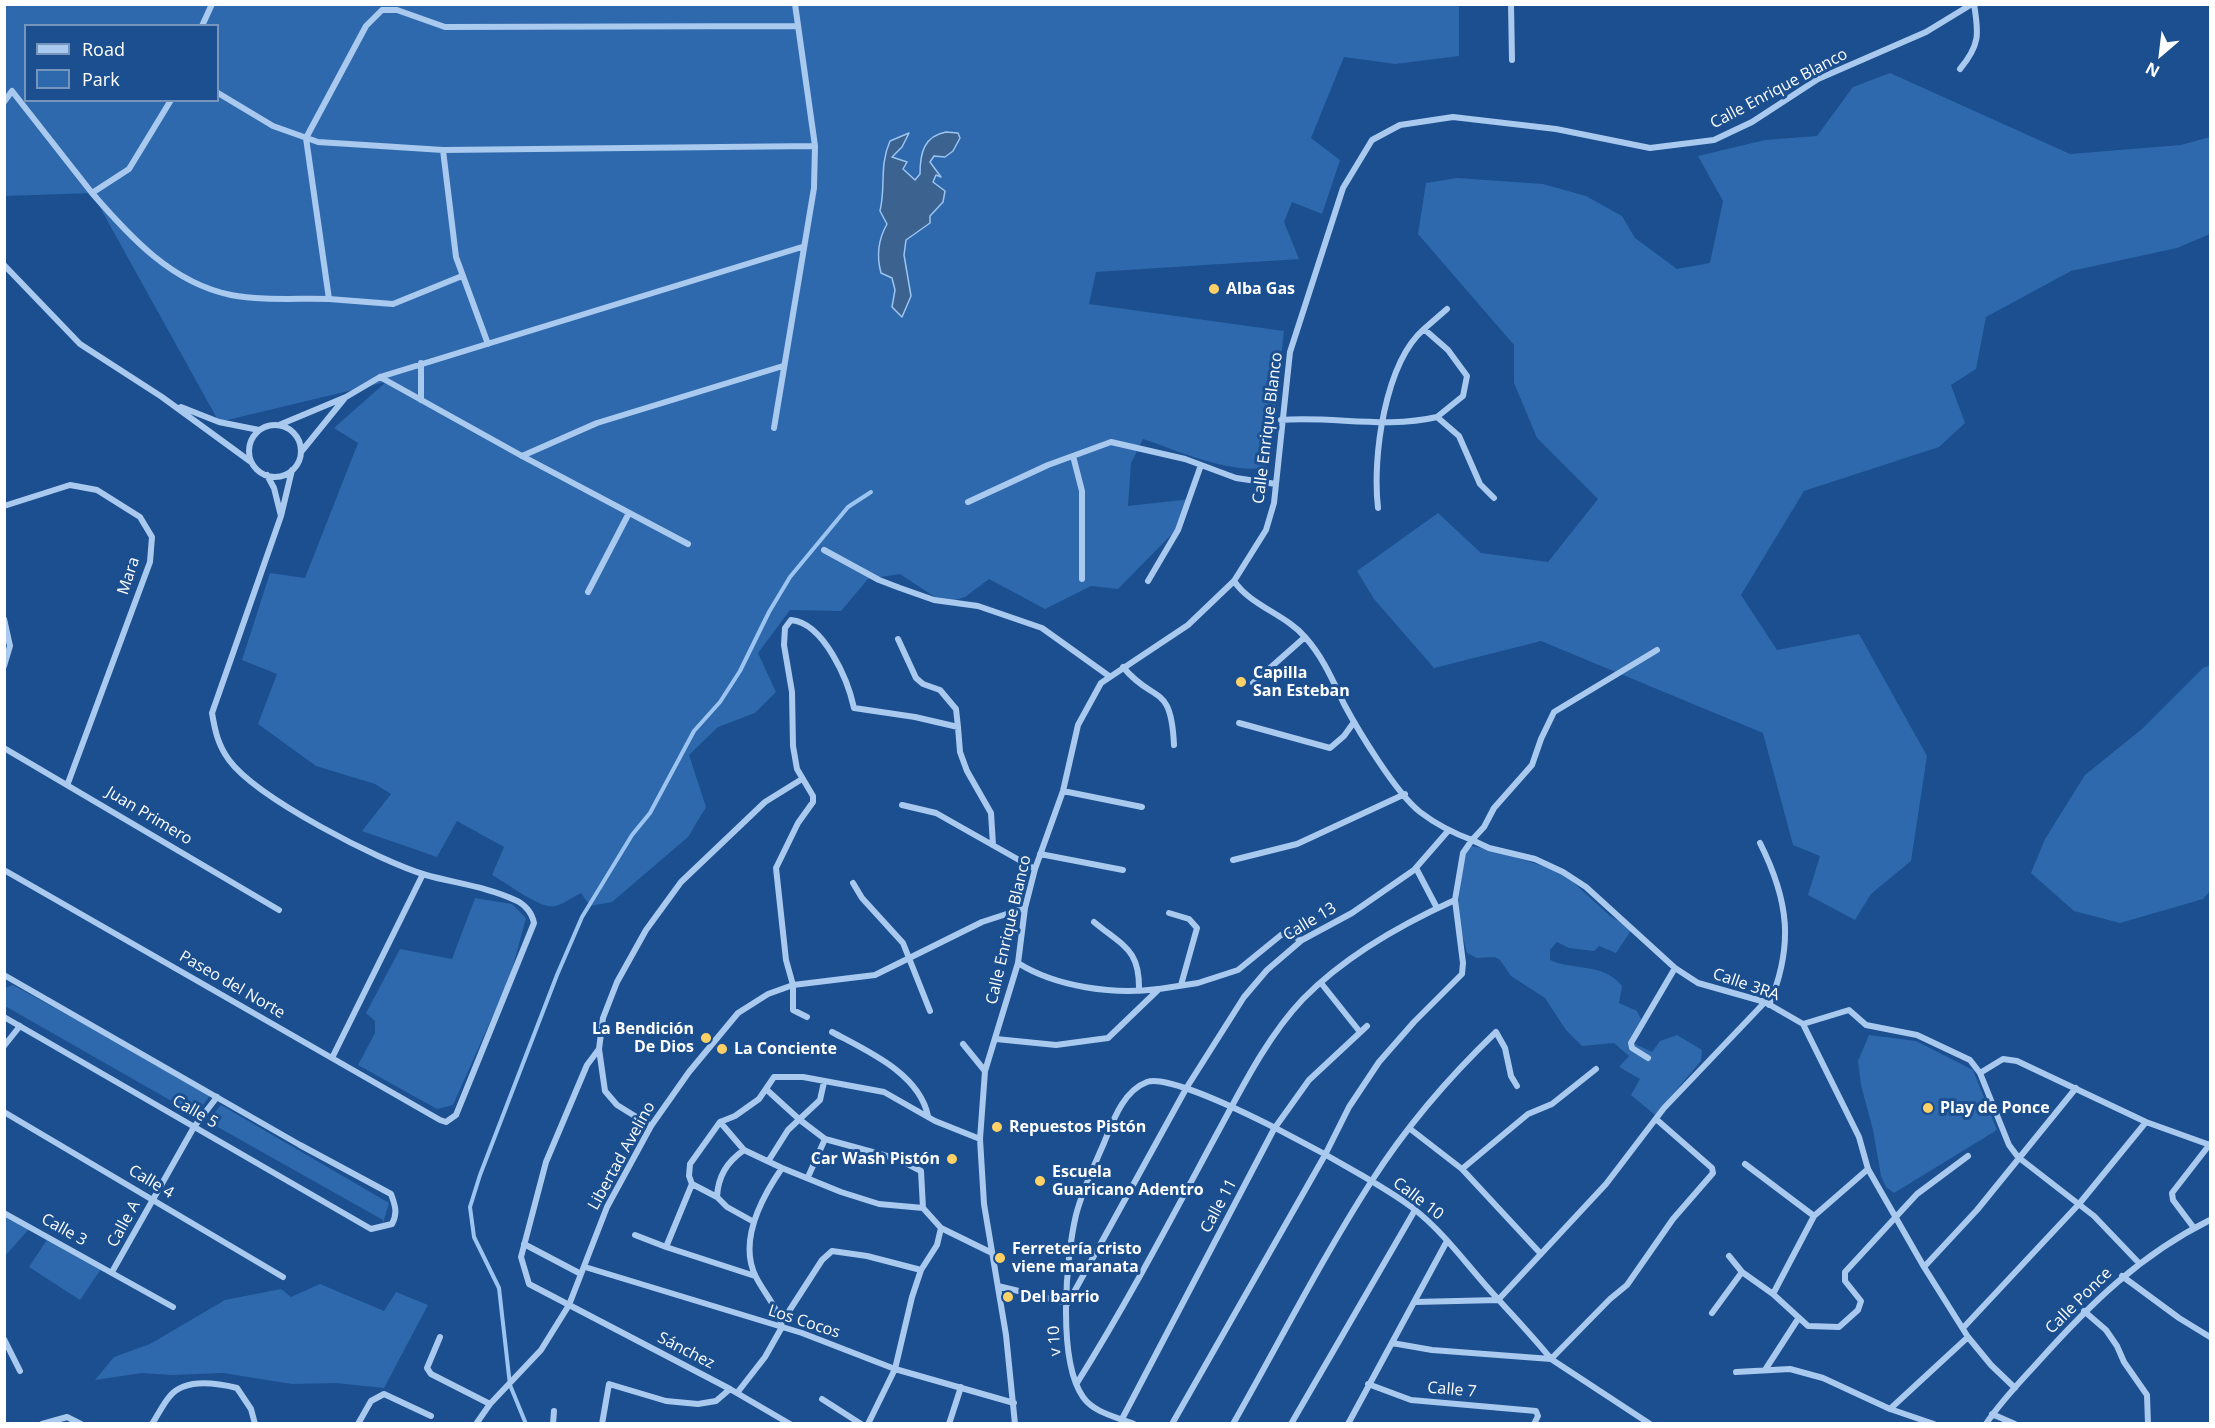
<!DOCTYPE html>
<meta charset="utf-8">
<style>
body{margin:0}
#map{position:relative;width:2215px;height:1428px;overflow:hidden;background:#1b4f8f;font-family:"Open Sans",sans-serif}
canvas{display:block}
.frame{position:absolute;inset:0;border:6px solid #fff;pointer-events:none}
.legend{position:absolute;left:24px;top:24px;width:195px;height:78px;box-sizing:border-box;background:#1b4f8f;border:2px solid #7695bc;margin:0;padding:8px 10px;list-style:none;font-size:18px;color:#fff}
.legend li{display:flex;align-items:center;gap:12px;height:30px}
.legend b{width:30px;border:2px solid #7695bc}
.north{position:absolute;left:2131px;top:24px;width:60px;height:60px;-webkit-text-stroke:4px #1b4f8f;paint-order:stroke;rotate:208deg;font-size:16px;font-weight:700;line-height:24px;text-align:center;color:#fff}
.north::after{content:'';display:block;margin:auto;width:21px;height:27px;background:#fff;clip-path:polygon(50% 0,100% 100%,50% 72%,0 100%)}
</style>
<div id="map">
<canvas width="2215" height="1428"></canvas>
<div class="frame"></div>
<ul class="legend">
<li><b style="height:8px;background:#a9c9ee"></b>Road</li>
<li><b style="height:16px;background:#2e69ad"></b>Park</li>
</ul>
<div class="north">N</div>
</div>
<script>
const context = document.querySelector('canvas').getContext('2d');
context.lineJoin = 'round';
function paint(path, color) { context.fillStyle = color; context.fill(path, 'evenodd'); }
function stroke(path, color, width, dash) { context.strokeStyle = color; context.lineWidth = width; context.lineCap = dash ? 'butt' : 'round'; context.setLineDash(dash || []); context.stroke(path); }
function label(font, color, halo, rows, align = 'center') {
  context.font = font + ' "Open Sans",sans-serif'; context.lineWidth = 6; context.setLineDash([]); context.textBaseline = 'middle'; context.strokeStyle = halo; context.fillStyle = color; for (const [text, x, y, turn = 0] of rows) {
    context.save(); context.translate(x, y); context.rotate((+turn || 0) * Math.PI / 180); context.textAlign = isNaN(turn) ? turn : align; if (halo) context.strokeText(text, 0, 0); context.fillText(text, 0, 0); context.restore();
  }
}
const green = new Path2D(`
 M1459,4V56L1395,64L1344,57L1311,138L1340,160L1322,214L1292,202L1284,222L1299,259L1096,272L1089,304L1284,331L1269,465C1242,479 1173,449 1143,439L1131,463L1128,506L1191,499L1179,527L1118,589L1091,586L1045,609L989,579L965,597L944,603L900,574L868,579L841,611L790,610L758,653L776,692L755,713L718,727L689,755L706,807L688,837L612,902L590,906L581,893C573,897 564,904 555,906C541,910 507,883 492,875L504,847L457,821L437,857L362,831L391,794L375,784L316,766L258,724L277,674L242,660L270,573L305,578L358,443L334,428L386,382L219,422L92,193L5,196L4,5ZM26,26H218V100H26Z
 M1890,73L2070,154L2181,145L2210,137V234L2177,248L2071,271L1986,317L1976,369L1951,385L1965,423L1939,447L1804,491L1741,595L1777,650L1859,634L1927,756L1911,861L1871,894L1855,920L1808,895L1820,856L1793,845L1763,733L1541,641L1434,668L1374,599L1357,571L1438,513L1481,553L1548,562L1598,499L1537,438L1514,383V345L1418,234L1426,183L1457,178L1543,184L1586,196L1622,216L1635,238L1677,269L1710,263L1723,201L1698,156L1765,140L1817,136L1853,87Z
 M2210,665V891L2203,899L2120,923L2074,911L2031,873L2045,839L2085,775L2142,729L2203,668Z
 M1471,846L1492,850L1562,872L1610,916L1632,929L1616,953L1599,946L1594,951L1569,948L1557,942L1550,950V960C1573,971 1603,962 1622,986L1619,1003L1637,1011L1642,1021L1633,1043L1652,1052L1660,1041L1677,1035L1702,1050L1701,1061L1655,1115L1631,1095L1640,1079L1619,1067L1629,1056L1614,1043L1582,1046L1566,1030L1545,998L1511,976L1500,960L1495,957L1477,958L1467,953L1457,913L1464,858Z
 M475,898L512,904L526,918L510,977L453,1105L437,1109L358,1065L375,1033V1021L366,1013L400,949L452,959Z
 M13,985L211,1094L196,1115L5,1006L4,988Z
 M1869,1035L1916,1041L1973,1070L1997,1130L1894,1193L1886,1187L1881,1176L1873,1130L1861,1085L1858,1061Z
 M221,1105L389,1203L382,1227L383,1220L207,1121Z
 M4,1216L29,1229L5,1256H4Z
 M48,1238L101,1269L80,1300L29,1267Z
 M320,1284L384,1311L396,1292L428,1305L384,1388L336,1383L292,1384L223,1373L172,1375L142,1373L95,1380L114,1357L150,1344L225,1300L281,1289L291,1297Z`);
const water = new Path2D(`
 M946,132L958,133L960,138L953,151L945,157L934,156L930,162L941,177L936,175L933,182L945,191L943,202L930,216V223L906,240L904,255L911,296L902,317L892,307L895,290L892,278L881,273C876,255 878,240 887,224L880,211C886,186 879,166 890,141L909,133L902,147L892,157L907,162L903,169L915,180L920,174C920,153 924,136 946,132Z`);
const stream = new Path2D(`
 M526,1424L510,1385L499,1288L474,1237L470,1207L480,1175L557,975L582,917L632,835L650,813L694,731L720,702L740,671L769,612L790,577L848,507L871,492`);
const minor = new Path2D(`
 M1511,4L1512,60
 M202,26L212,4
 M1960,69C1980,45 1979,34 1974,4
 M218,93L273,126L318,142L443,150L815,146
 M171,100L129,169L92,193C130,237 172,283 231,295C262,301 298,298 329,299
 M4,102L12,91L92,193
 M443,150L456,257L488,344
 M4,265L80,344L162,397L251,462
 M462,276L393,304L329,299L306,138L366,26L382,10H397L445,27L798,26
 M1424,329L1447,309
 M421,363V400
 M380,377L522,456L688,544
 M181,407L219,422L259,430
 M1281,420C1333,416 1386,429 1437,417
 M279,425L346,397L380,377L802,247
 M249 451a26 26 0 1 1 52 0a26 26 0 1 1-52 0Z
 M774,428L814,188L815,146L795,4
 M301,452L344,399
 M522,456L597,423L783,366
 M1073,456L1082,491V579
 M267,475L274,488L281,516
 M968,502L1048,465L1111,442L1185,459L1236,478L1276,484
 M4,506L70,485L97,490L140,517L152,537L150,562L68,783
 M1378,508C1372,457 1385,363 1424,329L1448,350L1467,376L1463,396L1437,417L1459,436L1480,484L1494,498
 M824,550L879,580L900,588L934,600L978,606L1042,628L1109,676
 M1148,581L1178,530L1201,465
 M1234,581C1251,606 1285,614 1305,637C1323,657 1333,681 1344,704C1359,732 1396,793 1420,812C1437,825 1453,833 1472,840L1484,827L1494,808L1532,765L1541,739L1554,712L1657,650
 M588,592L629,513
 M4,619L10,646L4,666
 M898,639L916,678L923,684L940,690L956,709L958,727
 M1123,667C1154,705 1171,681 1174,745
 M1253,683L1305,637
 M1239,723L1330,748L1344,736L1354,722
 M4,748L279,910
 M1063,791L1142,807
 M902,805L936,813L1035,869
 M1760,843C1789,901 1794,945 1769,1005
 M1040,854L1123,870
 M1233,860L1297,844L1405,794
 M1416,868L1437,908
 M4,870L440,1120L446,1122L456,1115L534,923C532,913 525,904 515,900C488,887 454,883 426,875C379,861 257,798 229,760C218,745 215,731 212,713L281,516L292,470
 M853,883L862,898L903,943L930,1011
 M1169,913L1189,919L1197,928L1181,985
 M1094,922C1124,947 1140,949 1139,991
 M1018,963C1056,987 1114,995 1158,989
 M4,975L300,1145L391,1194C395,1205 398,1213 392,1224L371,1229L4,1017
 M1321,983L1360,1032
 M807,1017L793,1010V985L786,960L776,868L798,823L813,802V796L797,769L793,746L792,692L784,645L785,628L791,620C824,623 848,680 854,708L915,717L958,727L960,752L967,771L991,813L993,845
 M1803,1024L1849,1010L1866,1025L1917,1035L1970,1060L1980,1073L2009,1145L2018,1157L2094,1216L2138,1262
 M832,1032C867,1051 919,1073 928,1116
 M996,1039L1056,1045L1108,1038L1159,989L1198,983L1238,970L1281,935L1287,934L1302,940
 M963,1044L985,1071
 M4,1046L20,1026
 M599,1049L605,1091L617,1105L651,1126
 M332,1058L423,874
 M1648,1058L1632,1048L1631,1043L1675,968
 M1980,1073L2003,1059L2017,1061L2146,1122L2210,1145
 M767,1090L800,1120L825,1139L898,1159L921,1171L923,1208L941,1228L937,1245L921,1270L912,1297L895,1369L868,1424
 M4,1112L283,1277
 M720,1122L744,1150L782,1168L841,1192L879,1204L923,1208
 M1409,1128L1462,1169L1541,1254
 M769,1160L788,1130L820,1100L824,1082
 M1745,1164L1814,1216
 M1462,1169L1528,1114L1552,1104L1596,1069
 M1868,1169L1814,1216L1773,1294L1808,1326L1839,1327L1858,1310L1861,1301L1845,1281V1272L1917,1194L1968,1156
 M808,1177L825,1139
 M692,1184L666,1247L755,1276
 M717,1197C718,1176 727,1162 744,1150
 M4,1213L173,1307
 M754,1222L727,1207L717,1197L692,1184L689,1176L690,1164L720,1122L735,1116L759,1099L774,1077H803L884,1092L935,1121L980,1139
 M941,1228L992,1253
 M2194,1228L2173,1200L2172,1193L2210,1144
 M635,1235L666,1247
 M524,1244L581,1274
 M1729,1256L1742,1272L1773,1294
 M585,1267L802,1333L895,1369L1014,1403
 M1924,1267L1977,1210L2076,1088
 M112,1272L194,1127L217,1097
 M2122,1276L2179,1318L2210,1337
 M998,1286L1068,1303L1187,1087L1244,997L1267,970L1302,940L1352,913L1414,870L1448,831
 M1415,1302L1498,1300L1606,1184L1664,1108L1765,1002
 M2084,1311L2106,1330L2117,1346L2124,1362L2147,1395L2148,1424
 M1712,1313L1742,1272
 M782,1322L822,1260L832,1251L867,1256L921,1270
 M1963,1328L2079,1204L2146,1122
 M440,1337L427,1368L431,1374L490,1404
 M4,1339L20,1371
 M1392,1343L1432,1350L1551,1359L1650,1424
 M1551,1359L1610,1299L1627,1285L1673,1219L1713,1173L1712,1168L1656,1119
 M1765,1370L1798,1319
 M1736,1372L1790,1369L1823,1378L1890,1409L1934,1424
 M1077,1383C1126,1305 1169,1223 1213,1141C1239,1094 1265,1039 1303,999C1344,957 1402,924 1455,900
 M1368,1384L1411,1400L1536,1411L1538,1416L1534,1424
 M737,1393L765,1357L782,1327C779,1309 764,1293 756,1277C738,1242 762,1197 782,1168
 M822,1399L861,1424
 M1890,1409L1968,1337
 M1992,1414L2015,1424
 M1122,1419L1274,1129L1309,1080L1367,1026
 M42,1424L67,1417L81,1424
 M152,1424C158,1415 163,1404 170,1396C185,1378 217,1383 237,1388L251,1409L255,1424
 M358,1424L371,1401L384,1394L431,1416
 M476,1424L490,1404L541,1350L569,1305L607,1207L651,1126L689,1072L738,1013L768,994L793,985L875,975L982,922L1025,908
 M553,1424L554,1411
 M602,1424L609,1384L666,1401L698,1404L716,1401L730,1389
 M790,1424L730,1389L529,1284L521,1257L546,1162L587,1065L599,1049L603,1018L617,982L646,930L681,882L765,802L802,779
 M949,1424L961,1387
 M1015,1424L1006,1335L984,1204L980,1139L985,1071L1018,963L1025,908L1035,869L1063,791L1078,725L1101,683L1188,625L1234,581L1266,530L1274,503L1290,352L1343,188L1372,140L1400,125L1453,117L1556,129L1650,148L1714,140L1752,122L1818,79L1926,32L1972,4
 M1134,1424C1117,1417 1094,1413 1083,1397C1057,1360 1066,1257 1076,1215C1082,1191 1094,1166 1104,1143C1113,1121 1123,1091 1147,1082C1181,1070 1381,1182 1414,1209C1446,1234 1469,1268 1497,1298C1515,1318 1534,1338 1551,1359
 M1172,1424L1325,1155L1349,1107L1379,1062L1414,1022L1462,974L1463,963L1455,900L1463,853L1472,840L1489,848L1535,859L1563,872L1586,887L1675,968L1698,983L1765,1002L1803,1024L1859,1137L1868,1169L1924,1267L1968,1337L1991,1365L2015,1388
 M1233,1424C1279,1343 1321,1260 1371,1182C1406,1127 1449,1077 1496,1032L1505,1048L1511,1076L1517,1086
 M1291,1424L1415,1210
 M1348,1424L1447,1241
 M1986,1424C2001,1401 2021,1381 2039,1361C2091,1303 2140,1255 2210,1220`);
const markers = [
 [1214,289,6,"#ffd166"],
 [1241,682,6,"#ffd166"],
 [706,1038,6,"#ffd166"],
 [722,1049,6,"#ffd166"],
 [1928,1108,6,"#ffd166"],
 [997,1127,6,"#ffd166"],
 [952,1159,6,"#ffd166"],
 [1040,1181,6,"#ffd166"],
 [1000,1258,6,"#ffd166"],
 [1008,1297,6,"#ffd166"]
];
const streetNames = [
 ["Calle Enrique Blanco",1779,89,-28],
 ["Calle Enrique Blanco",1268,428,-83],
 ["Mara",129,576,-72],
 ["Juan Primero",149,816,31],
 ["Calle 13",1310,922,-31],
 ["Calle Enrique Blanco",1009,930,-77],
 ["Paseo del Norte",232,985,30],
 ["Calle 3RA",1746,985,19],
 ["Calle 5",195,1112,30],
 ["Libertad Avelino",622,1156,-61],
 ["Calle 4",151,1182,31],
 ["Calle 10",1418,1199,37],
 ["Calle 11",1219,1206,-62],
 ["Calle A",124,1224,-61],
 ["Calle 3",64,1230,29],
 ["Calle Ponce",2079,1301,-45],
 ["Los Cocos",804,1322,18],
 ["v 10",1055,1341,-94],
 ["Sánchez",686,1351,27],
 ["Calle 7",1452,1390,5]
];
const poiNames = [
 ["Alba Gas",1226,289],
 ["Capilla",1253,673],
 ["San Esteban",1253,691],
 ["La Bendición",694,1029,"right"],
 ["De Dios",694,1047,"right"],
 ["La Conciente",734,1049],
 ["Play de Ponce",1940,1108],
 ["Repuestos Pistón",1009,1127],
 ["Car Wash Pistón",940,1159,"right"],
 ["Escuela",1052,1172],
 ["Guaricano Adentro",1052,1190],
 ["Ferretería cristo",1012,1249],
 ["viene maranata",1012,1267],
 ["Del barrio",1020,1297]
];
paint(green, '#2e69ad');
paint(water, '#3c6290');
stroke(water, '#9cc4f0', 1.5);
stroke(stream, '#9cc4f0', 4);
stroke(minor, '#a9c9ee', 6);
for (const [x, y, r, color] of markers) { const dot = new Path2D(); dot.arc(x, y, r, 0, 2 * Math.PI); context.fillStyle = color; context.fill(dot); stroke(dot, '#1b4f8f', 2); }
label('16px', '#fff', '#1b4f8f', streetNames);
label('bold 16px', '#fff', '#1b4f8f', poiNames, 'left');
</script>
